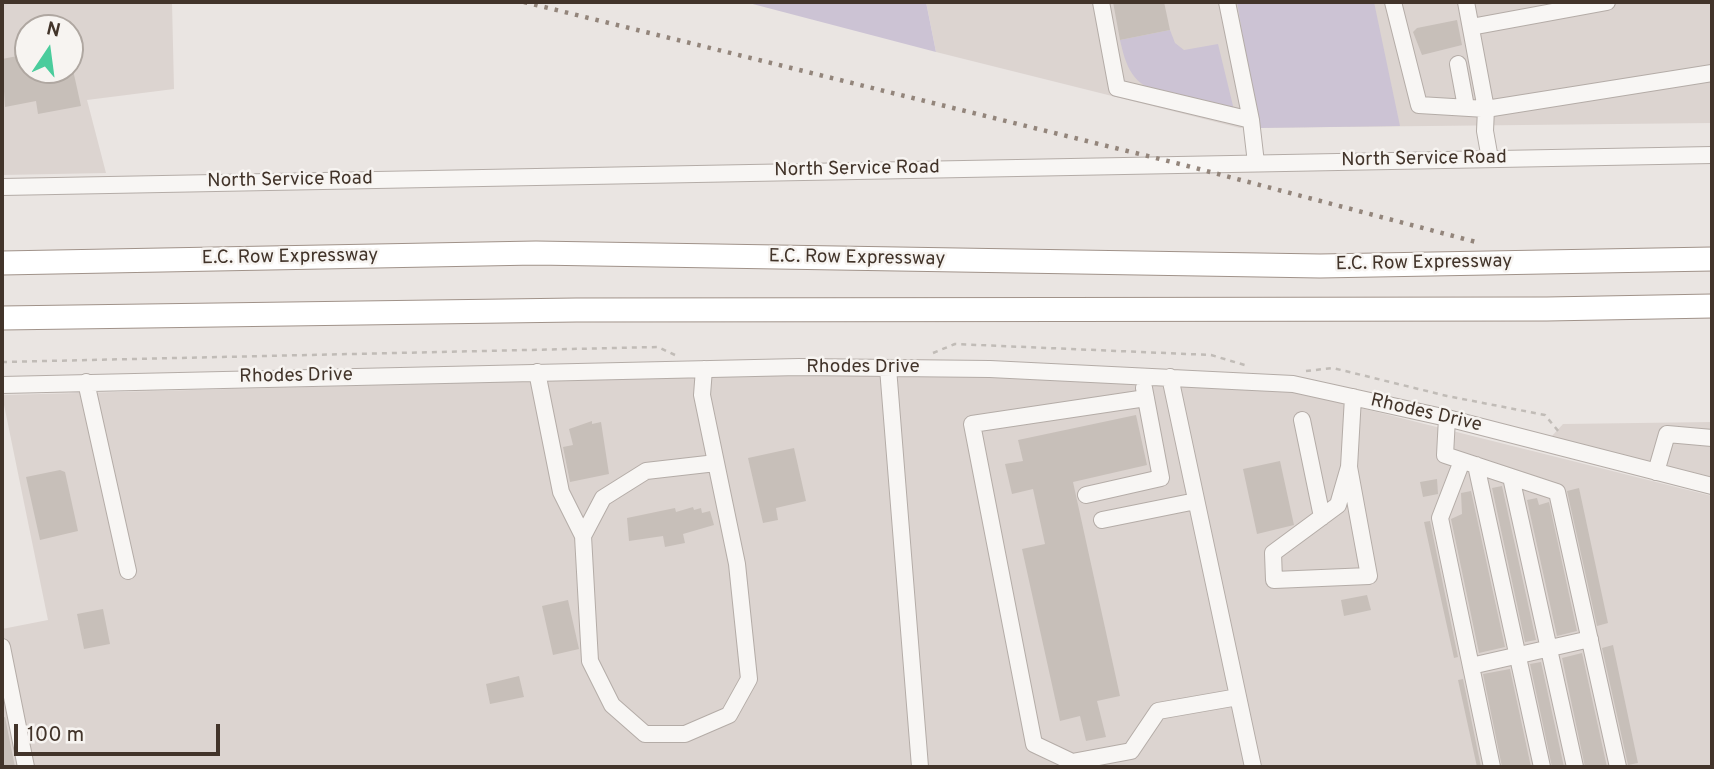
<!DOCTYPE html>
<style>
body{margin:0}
#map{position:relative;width:1714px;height:769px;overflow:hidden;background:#eae5e2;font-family:Overpass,sans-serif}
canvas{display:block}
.frame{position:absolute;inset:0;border:4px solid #42342a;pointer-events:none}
.north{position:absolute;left:14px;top:14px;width:70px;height:70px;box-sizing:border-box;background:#f7f4f1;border:2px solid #afa7a1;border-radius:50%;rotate:13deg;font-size:19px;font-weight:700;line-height:28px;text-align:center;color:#42342a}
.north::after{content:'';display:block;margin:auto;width:24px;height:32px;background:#4acc9c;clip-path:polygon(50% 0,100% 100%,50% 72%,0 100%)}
.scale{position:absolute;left:14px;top:724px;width:206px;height:32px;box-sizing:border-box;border:4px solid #42342a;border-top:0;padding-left:9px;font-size:21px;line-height:24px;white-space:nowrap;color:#42342a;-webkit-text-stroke:5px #f7f4f1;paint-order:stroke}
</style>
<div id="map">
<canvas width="1714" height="769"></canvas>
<div class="frame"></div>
<div class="north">N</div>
<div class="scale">100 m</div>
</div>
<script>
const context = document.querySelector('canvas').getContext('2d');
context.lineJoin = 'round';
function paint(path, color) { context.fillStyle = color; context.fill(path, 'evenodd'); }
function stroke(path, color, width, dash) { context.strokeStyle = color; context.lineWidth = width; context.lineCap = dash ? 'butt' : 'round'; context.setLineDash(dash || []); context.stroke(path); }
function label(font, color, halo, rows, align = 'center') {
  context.font = font + ' Overpass,sans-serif'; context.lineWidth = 5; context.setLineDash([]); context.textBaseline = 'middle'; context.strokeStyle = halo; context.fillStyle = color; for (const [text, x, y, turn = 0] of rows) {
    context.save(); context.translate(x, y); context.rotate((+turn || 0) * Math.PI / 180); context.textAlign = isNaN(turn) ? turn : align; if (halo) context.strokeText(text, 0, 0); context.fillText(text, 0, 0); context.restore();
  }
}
const built = new Path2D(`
 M2,2H172L174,89L87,100L106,173L2,175ZM28,28H70V70H28Z
 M926,2H1712V123L1240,128L936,52Z
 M934,375L1195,384L1301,393L1712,496V767H2V629L48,620L2,395L726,376Z
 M1712,422V477L1551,437L1563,424Z`);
const green = new Path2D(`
 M745,2H926L936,52Z
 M1237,2H1374L1400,126L1258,128Z
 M1170,30L1175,43L1184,50L1218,44L1234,110L1150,89C1129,78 1125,61 1120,40Z`);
const building = new Path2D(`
 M1113,2H1164L1170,30L1120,40Z
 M1457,20L1462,45L1422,55L1413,32L1417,28Z
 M28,54V70H73L81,106L38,114L36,101L5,107L2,59Z
 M1136,415L1147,465L1073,482L1120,696L1097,701L1106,737L1086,741L1080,716L1060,721L1022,549L1045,544L1033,489L1012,494L1005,464L1023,461L1018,440Z
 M592,421V424L601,422L609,474L570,482L563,447L573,445L569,429Z
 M794,448L806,501L776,508L778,520L763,523L748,458Z
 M1280,461L1294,525L1257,534L1243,469Z
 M60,470L65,472L78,531L40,540L26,477Z
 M1437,479L1438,494L1423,497L1420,482Z
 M1502,486L1536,640L1525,642L1492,488Z
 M1579,488L1608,623L1597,626L1567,491Z
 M1471,491L1505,647L1479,653L1451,519L1462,514L1461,493Z
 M1537,498L1539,505L1549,502L1577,631L1557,636L1527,500Z
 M693,507L694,510L701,508L702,513L710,511L714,525L683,534L685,543L665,547L663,536L629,541L627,518L675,508L676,512Z
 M1430,521L1458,657L1454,658L1424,522Z
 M1367,595L1371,610L1344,616L1341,600Z
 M568,600L579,649L553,655L542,606Z
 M103,609L110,644L84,649L77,614Z
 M1613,645L1638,763L1628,765L1602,648Z
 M1582,653L1607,767H1585L1562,658Z
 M1541,662L1564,767H1552L1530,664Z
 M1510,669L1531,767H1502L1483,674Z
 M519,676L524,697L490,704L486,684Z
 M1463,679L1481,767H1477L1458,680Z
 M5,717L15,767H2V718Z`);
const path = new Path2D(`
 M933,353L955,344L1211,355L1248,366
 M2,362L658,347L675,355
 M1306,371L1333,368L1447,396L1545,415L1559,432`);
const minor = new Path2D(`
 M1101,2L1117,88L1251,120
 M1227,2L1251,120L1256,163
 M1393,2L1419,105L1486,109L1712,73
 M1466,2L1486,109L1485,131L1490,159
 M1471,27L1607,2
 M1458,64L1466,107
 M2,187L1712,155
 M888,368L920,767
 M537,372L561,492L583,536L590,661L612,705L645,734H685L729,715L749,679L737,564L702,395L704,369
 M1170,377L1253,767
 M86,382L128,571
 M2,385L799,367L990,369L1293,384L1447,418L1712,486
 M1146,398L972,424L1034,744L1072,762L1131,751L1158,711L1238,697
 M1447,418L1445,455L1557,492L1618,767
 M1302,420L1322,517
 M1462,461L1440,518L1492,767
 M1476,465L1542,767
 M1349,467L1369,576L1274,580L1273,553L1338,505L1349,467L1353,397
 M1656,472L1667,434L1712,438
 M1511,477L1575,767
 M1086,495L1161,478L1144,388
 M1102,520L1196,501
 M583,536L603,498L646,471L716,463
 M2,647L26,767
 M1471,666L1590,639`);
const highway = new Path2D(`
 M2,263L536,253L1320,266L1712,259
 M2,318L576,310L1547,309L1712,306`);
const rail = new Path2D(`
 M524,2L1180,164L1476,242`);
const streetNames = [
 ["North Service Road",1424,160,-1],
 ["North Service Road",857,170,-1],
 ["North Service Road",290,181,-1],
 ["E.C. Row Expressway",290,258,-1],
 ["E.C. Row Expressway",857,259,1],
 ["E.C. Row Expressway",1424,264,-1],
 ["Rhodes Drive",863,368],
 ["Rhodes Drive",296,377,-1],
 ["Rhodes Drive",1426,414,13]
];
paint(built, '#dcd4d0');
paint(green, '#ccc3d4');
paint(building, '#c7bfb9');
stroke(minor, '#b4aca7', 18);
stroke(highway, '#a09289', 25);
stroke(path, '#c1bcb7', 2.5, [5, 5]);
stroke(minor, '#f8f6f4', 16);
stroke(highway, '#fff', 23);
stroke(rail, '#93857b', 4.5, [3.5, 7]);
label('19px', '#42342a', '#f7f4f1', streetNames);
</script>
